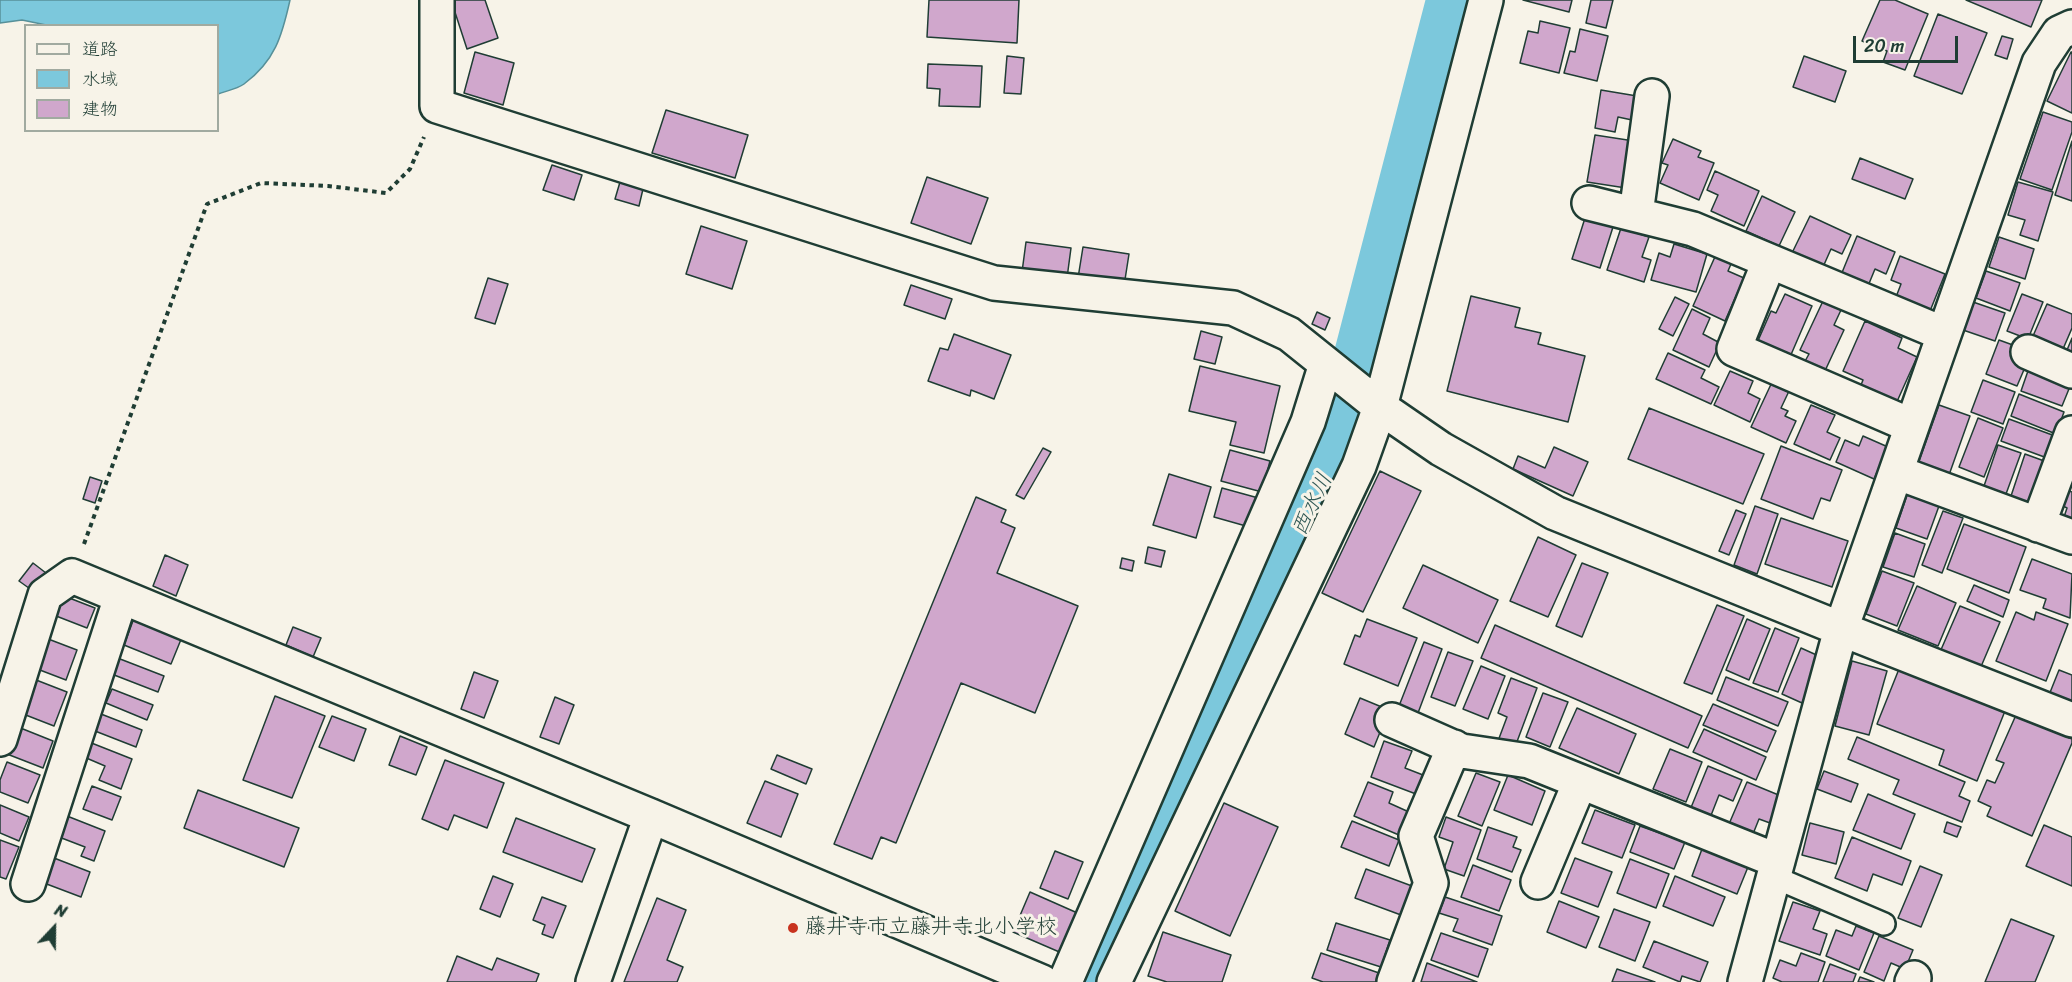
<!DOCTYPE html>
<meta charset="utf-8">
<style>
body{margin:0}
#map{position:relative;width:2072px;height:982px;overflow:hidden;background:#f7f3e8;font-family:Sriracha,"Klee One",sans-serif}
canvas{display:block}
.legend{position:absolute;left:24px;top:24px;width:195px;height:108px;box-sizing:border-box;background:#f7f3e8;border:2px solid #a1aaa0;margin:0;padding:8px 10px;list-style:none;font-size:18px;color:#1f3d34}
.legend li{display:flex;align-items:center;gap:12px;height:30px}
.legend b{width:30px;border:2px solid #a1aaa0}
.north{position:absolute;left:24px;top:898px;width:60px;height:60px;-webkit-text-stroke:4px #f7f3e8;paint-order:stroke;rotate:22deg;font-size:16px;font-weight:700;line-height:24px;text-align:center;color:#1f3d34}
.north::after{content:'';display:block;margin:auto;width:21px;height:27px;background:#1f3d34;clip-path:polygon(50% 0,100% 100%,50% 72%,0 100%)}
.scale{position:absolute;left:1853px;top:36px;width:105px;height:27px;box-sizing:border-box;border:3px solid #1f3d34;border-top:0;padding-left:8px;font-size:18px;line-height:21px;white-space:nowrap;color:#1f3d34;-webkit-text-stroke:4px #f7f3e8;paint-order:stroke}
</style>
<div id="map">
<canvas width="2072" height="982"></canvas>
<ul class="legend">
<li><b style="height:8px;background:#f7f3e8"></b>道路</li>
<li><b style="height:16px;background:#7cc8dc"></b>水域</li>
<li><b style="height:16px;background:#d0a7cc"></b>建物</li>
</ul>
<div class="north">N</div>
<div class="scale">20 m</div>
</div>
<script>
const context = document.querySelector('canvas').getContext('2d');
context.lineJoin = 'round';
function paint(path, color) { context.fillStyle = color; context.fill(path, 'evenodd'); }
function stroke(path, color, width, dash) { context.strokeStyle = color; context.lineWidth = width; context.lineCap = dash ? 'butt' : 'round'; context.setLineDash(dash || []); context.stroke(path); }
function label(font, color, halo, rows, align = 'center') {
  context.font = font + ' Sriracha,"Klee One",sans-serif'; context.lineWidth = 6; context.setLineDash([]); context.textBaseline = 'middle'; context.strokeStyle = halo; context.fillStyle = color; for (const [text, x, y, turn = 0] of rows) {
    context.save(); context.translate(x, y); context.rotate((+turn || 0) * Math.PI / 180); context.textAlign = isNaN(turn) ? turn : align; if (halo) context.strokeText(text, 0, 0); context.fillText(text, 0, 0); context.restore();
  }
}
const water = new Path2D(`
 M0,0H290C282,36 275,61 244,84C237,89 226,91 218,94V26H51L22,20L0,23Z`);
const river = new Path2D(`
 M1088,982L1210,729L1331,468L1355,396L1458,0`);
const building = new Path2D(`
 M451,0H485L498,38L467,49Z
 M929,0H1019L1017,43L927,37Z
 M1523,0H1572L1569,12Z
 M1591,0H1613L1606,28L1586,23Z
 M1880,0H1895L1928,14L1905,70L1883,62L1887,51L1862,41Z
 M1966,0H2042L2031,27Z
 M1938,14L1987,33L1962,94L1914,76Z
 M1540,21L1570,28L1559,73L1520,63L1528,31L1538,33Z
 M1580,29L1608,36L1597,81L1564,73L1570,51L1575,52Z
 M2002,36L2013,39L2007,59L1995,55Z
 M475,52L514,63L503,105L464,93Z
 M2071,52H2072V113L2047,101Z
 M1007,56L1024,58L1021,94L1004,93Z
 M1804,56L1846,71L1835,102L1793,87Z
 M928,64L982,66L980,107L939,106L940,89L927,88Z
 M1601,90L1637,96L1632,120L1618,117L1615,132L1595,128Z
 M666,110L748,135L735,178L652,153Z
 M2043,112L2072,122V132L2052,190L2020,179Z
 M1595,135L1634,141L1626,188L1587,182Z
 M1673,139L1701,151L1698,157L1714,163L1699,200L1660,183L1668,165L1662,163Z
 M2072,141V201L2055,195Z
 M1860,158L1913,179L1905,199L1852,179Z
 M552,165L582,175L574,200L543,190Z
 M1715,171L1759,191L1744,226L1711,211L1718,195L1707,190Z
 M927,177L988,198L971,244L911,223Z
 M620,182L643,189L639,206L615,199Z
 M2018,182L2053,192L2038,241L2020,235L2025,220L2008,215Z
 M1762,196L1795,212L1779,246L1746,231Z
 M1810,216L1851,235L1842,254L1831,249L1823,267L1792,253Z
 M1585,218L1613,227L1600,268L1572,259Z
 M701,226L747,241L732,289L686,274Z
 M1621,228L1649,237L1642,257L1651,260L1644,282L1607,270Z
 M1857,236L1895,252L1886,274L1875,269L1868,286L1841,275Z
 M1999,237L2034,249L2025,279L1989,267Z
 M1026,242L1071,248L1067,278L1022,272Z
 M1674,244L1707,254L1696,292L1651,280L1659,253L1670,257Z
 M1083,247L1129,254L1124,286L1078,278Z
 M1718,250L1734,257L1728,271L1744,278L1725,321L1693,306Z
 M1900,256L1945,274L1930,311L1896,297L1901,284L1891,280Z
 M1986,271L2020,283L2010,311L1976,298Z
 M488,278L508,284L495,324L475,318Z
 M911,285L952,299L945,319L904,305Z
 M1785,294L1812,306L1790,357L1757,343L1771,311L1776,313Z
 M2022,294L2043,302L2028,339L2007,331Z
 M1471,296L1520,308L1515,327L1541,333L1538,344L1585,356L1568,422L1447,391Z
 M1675,297L1689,304L1673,336L1659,329Z
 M1823,301L1841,310L1834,325L1844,330L1824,373L1804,363L1809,354L1800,350Z
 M1973,302L2005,313L1995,341L1963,330Z
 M2047,304L2072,314V328L2063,349L2033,336Z
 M1692,309L1710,318L1703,334L1720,343L1709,367L1673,350Z
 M1317,312L1330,318L1325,330L1312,324Z
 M1865,321L1902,338L1898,348L1917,357L1895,406L1859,390L1863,380L1843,371Z
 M1201,331L1222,337L1215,364L1194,359Z
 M954,334L1011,355L994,399L971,390L970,396L928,381L940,348L948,350Z
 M2072,338V352L2067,350Z
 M1999,340L2024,349L2026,365L2017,386L1986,374Z
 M1668,353L1705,370L1701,378L1719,387L1711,404L1656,379Z
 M1200,366L1280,386L1264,453L1230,445L1236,422L1189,411Z
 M2029,368L2071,384L2062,406L2021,391Z
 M1730,371L1753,381L1748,393L1760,399L1750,422L1714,405Z
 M1773,380L1790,389L1781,408L1788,411L1785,416L1796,421L1786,443L1751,427Z
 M1983,380L2015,392L2003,424L1971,412Z
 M2019,394L2064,412L2056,434L2011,416Z
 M1811,405L1835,415L1827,432L1840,438L1830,460L1794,444Z
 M1939,405L1970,416L1949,475L1918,464Z
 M1649,408L1764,454L1743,504L1628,459Z
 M1978,418L2003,428L1984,477L1959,467Z
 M2009,419L2055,436L2047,458L2001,441Z
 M1863,436L1888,447L1874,479L1836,462L1845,440L1859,446Z
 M1998,445L2021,453L2006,494L1984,486Z
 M1781,446L1842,470L1830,501L1821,498L1813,519L1761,499Z
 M1554,447L1588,462L1573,496L1513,469L1518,456L1545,468Z
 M1043,448L1051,452L1024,499L1016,495Z
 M1230,450L1270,461L1262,492L1221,481Z
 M2025,454L2047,462L2032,506L2010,499Z
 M1380,471L1421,491L1363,612L1322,593Z
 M1169,474L1211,487L1196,538L1153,525Z
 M90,477L102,481L95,503L83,499Z
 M1222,488L1262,499L1253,528L1214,517Z
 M2067,490L2072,492V523L2063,520L2067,508L2061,505Z
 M1907,495L1939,506L1927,539L1896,528Z
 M976,497L1006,510L1001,522L1015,528L997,573L1078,606L1035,713L961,683L896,843L881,837L872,859L834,844Z
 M1755,506L1778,514L1757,574L1734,565Z
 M1736,510L1746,514L1729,555L1719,551Z
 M1943,511L1963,518L1942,573L1922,565Z
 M1781,518L1848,541L1832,587L1765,564Z
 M1964,524L2026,547L2009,593L1947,569Z
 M1895,533L1925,544L1914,577L1883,567Z
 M1538,537L1576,555L1548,617L1510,601Z
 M1148,547L1165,551L1161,567L1145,563Z
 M165,555L188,565L176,596L153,586Z
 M1122,558L1134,561L1132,571L1120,568Z
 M2032,559L2072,574L2070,618L2043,608L2046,599L2020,590Z
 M33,563L46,573L33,591L19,581Z
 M1582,563L1608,573L1582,637L1556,626Z
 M1423,565L1498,600L1478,643L1403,608Z
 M1882,571L1914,583L1897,626L1866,614Z
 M1974,585L2009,600L2003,617L1967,601Z
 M1917,586L1956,603L1938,646L1898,630Z
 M59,594L95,608L87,628L51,614Z
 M1717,605L1744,616L1712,694L1684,683Z
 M1960,606L2000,622L1980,669L1940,652Z
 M2016,612L2034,620L2036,612L2068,624L2046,681L1996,661Z
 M134,618L182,637L171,664L124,645Z
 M1367,619L1417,638L1398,686L1344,664L1355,635L1360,637Z
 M1747,619L1770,629L1749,680L1726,670Z
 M1495,625L1702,716L1688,748L1481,658Z
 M293,627L321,638L313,657L286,645Z
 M1775,628L1799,638L1778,692L1753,683Z
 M43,637L77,650L66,680L32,667Z
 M1424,642L1442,649L1418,713L1399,706Z
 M1801,648L1821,657L1802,703L1782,694Z
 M1448,652L1473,661L1455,706L1431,697Z
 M115,657L164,676L158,692L109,673Z
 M1852,661L1887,671L1869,735L1835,726Z
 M1481,666L1505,676L1488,719L1463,709Z
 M1899,669L2005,711L1977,781L1939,765L1944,750L1877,724Z
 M2059,670L2072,675V710L2047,700Z
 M474,672L498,681L484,718L461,709Z
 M1726,677L1788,702L1778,726L1717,700Z
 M31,678L67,692L54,726L18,712Z
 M1511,678L1537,688L1515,747L1498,741L1507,717L1498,713Z
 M112,689L153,705L147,720L106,703Z
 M1543,693L1568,702L1550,747L1526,737Z
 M275,696L325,716L292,798L243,780Z
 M555,697L574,705L559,744L540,737Z
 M1360,698L1389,710L1374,747L1345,734Z
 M1713,704L1776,731L1767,752L1703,725Z
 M1577,708L1636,734L1619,774L1559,748Z
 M101,714L142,730L136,747L95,731Z
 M2016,715L2072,739V743L2032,836L1987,816L1991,807L1978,801L1987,780L1995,783L2004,763L1996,760Z
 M332,716L366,729L354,761L319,747Z
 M18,727L53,741L43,768L7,754Z
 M1704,729L1766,757L1756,780L1693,752Z
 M400,736L427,747L416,775L389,765Z
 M1857,737L1965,782L1959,796L1970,801L1962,822L1893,794L1899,780L1848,759Z
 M1384,741L1412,751L1405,768L1423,775L1416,794L1371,777Z
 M89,742L132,759L121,789L99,780L105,766L84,757Z
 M1670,749L1702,762L1686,802L1653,789Z
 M777,755L812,769L806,784L771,769Z
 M445,760L504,783L487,828L454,815L448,830L422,819Z
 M7,762L40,775L28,803L0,792V780Z
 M1708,766L1742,780L1733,801L1719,795L1710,818L1690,810Z
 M1824,771L1858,784L1851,802L1817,789Z
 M1476,773L1500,782L1482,826L1458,816Z
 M1508,775L1545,791L1532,825L1494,810Z
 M765,781L798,794L781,837L747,823Z
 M1368,782L1393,792L1389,803L1409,812L1399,835L1354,816Z
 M1747,782L1781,796L1770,823L1759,819L1753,834L1729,824Z
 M92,786L121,797L112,820L83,809Z
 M198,790L299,828L284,867L184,828Z
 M1868,794L1915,814L1901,849L1853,830Z
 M1224,803L1278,827L1230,936L1175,911Z
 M0,805L29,817L19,841L0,833Z
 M1595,810L1635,825L1622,858L1582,843Z
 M67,816L105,831L94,861L81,856L85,847L59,837Z
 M1446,817L1481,830L1464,876L1444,869L1453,842L1439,837Z
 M516,818L595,849L582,882L503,852Z
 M1352,821L1399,840L1389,866L1341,847Z
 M1947,822L1961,827L1957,837L1944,832Z
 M1810,823L1844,832L1836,864L1802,855Z
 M2044,825L2072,837V886L2026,866Z
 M1640,826L1685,842L1674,869L1630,852Z
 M1488,827L1517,837L1513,847L1521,850L1512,872L1477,859Z
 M1852,837L1911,861L1902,885L1873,874L1867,891L1835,878Z
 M0,840L19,847L6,879L0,877Z
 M1702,849L1748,867L1737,894L1692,876Z
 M1055,851L1083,862L1068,899L1040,888Z
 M54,858L90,872L81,897L44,883Z
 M1575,858L1612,872L1598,907L1561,893Z
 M1630,859L1669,874L1656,908L1617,893Z
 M1473,865L1511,880L1499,911L1461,897Z
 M1920,866L1942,875L1921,927L1898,918Z
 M1366,869L1412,886L1401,915L1355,898Z
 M493,876L513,884L500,917L480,909Z
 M1675,876L1725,897L1713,926L1663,906Z
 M1030,892L1082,915L1064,954L1013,932Z
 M542,897L566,906L553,938L542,934L545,925L533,920Z
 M1445,897L1502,916L1492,945L1453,931L1458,919L1439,913Z
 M657,898L686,910L667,960L683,967L677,982H624Z
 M1559,901L1599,917L1586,948L1547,932Z
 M1793,902L1820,911L1813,929L1827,934L1820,955L1779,941Z
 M1614,909L1650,922L1635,961L1599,947Z
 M2011,919L2054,936L2035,982H1985Z
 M1336,923L1390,940L1381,967L1327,950Z
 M1856,926L1874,933L1859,970L1826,956L1836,930L1852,936Z
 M1163,932L1231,955L1222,982H1167L1148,976Z
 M1441,933L1488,949L1478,977L1431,960Z
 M1879,936L1913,950L1905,969L1891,963L1884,981L1864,972Z
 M1654,941L1708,962L1700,982L1682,976L1680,982L1643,967Z
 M1321,953L1379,973L1376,982H1323L1312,978Z
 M1801,953L1825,962L1818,982H1782L1773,978L1780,960L1796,966Z
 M457,956L492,970L497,958L539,974L536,982H447Z
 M1427,963L1477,982H1421Z
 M1830,964L1856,974L1853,982H1823Z
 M1617,969L1655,982H1612Z
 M1860,977L1874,982H1858Z`);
const path = new Path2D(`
 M84,544L207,204L261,183L328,186L386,193L410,169L424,137`);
const service = new Path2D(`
 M1774,877L1884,924`);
const minor = new Path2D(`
 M437,0V106L994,283L1233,308L1289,334L1380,407L1441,449L1555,513L1841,629L2072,720
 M1589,203L1693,229L1944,334
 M1636,214L1652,96
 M1769,262L1734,349L1912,426
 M2028,352L2072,371
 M1896,472L2072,537
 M2038,525L2072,433
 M1392,720L1462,751L1529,761L1778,861
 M0,739L45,595L72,576L651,816L1042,982
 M1538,882L1580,782
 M28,884L121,597
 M593,982L651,816
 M1065,982L1308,422L1326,364
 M1114,982L1359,466L1380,407L1486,0
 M1394,982L1431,883L1416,836L1454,747
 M1745,982L1841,629L2039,63L2059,33L2072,27
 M1912,982L1914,978`);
const markers = [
 [793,928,6,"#c8321e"]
];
const poiNames = [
 ["藤井寺市立藤井寺北小学校",805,928]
];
const waterNames = [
 ["西水川",1313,505,-65]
];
paint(water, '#7cc8dc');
stroke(water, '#579099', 1.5);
stroke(river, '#7cc8dc', 63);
paint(building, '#d0a7cc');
stroke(building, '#1f3d34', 1.5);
stroke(service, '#1f3d34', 26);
stroke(minor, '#1f3d34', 38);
stroke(path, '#1f3d34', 4, [4.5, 4.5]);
stroke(service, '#f7f3e8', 21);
stroke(minor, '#f7f3e8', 33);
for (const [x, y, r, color] of markers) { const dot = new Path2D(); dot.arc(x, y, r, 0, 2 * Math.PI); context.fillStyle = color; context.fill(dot); stroke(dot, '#f7f3e8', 2); }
label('21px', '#1f3d34', '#f7f3e8', poiNames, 'left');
label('italic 22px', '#325956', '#f7f3e8', waterNames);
</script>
